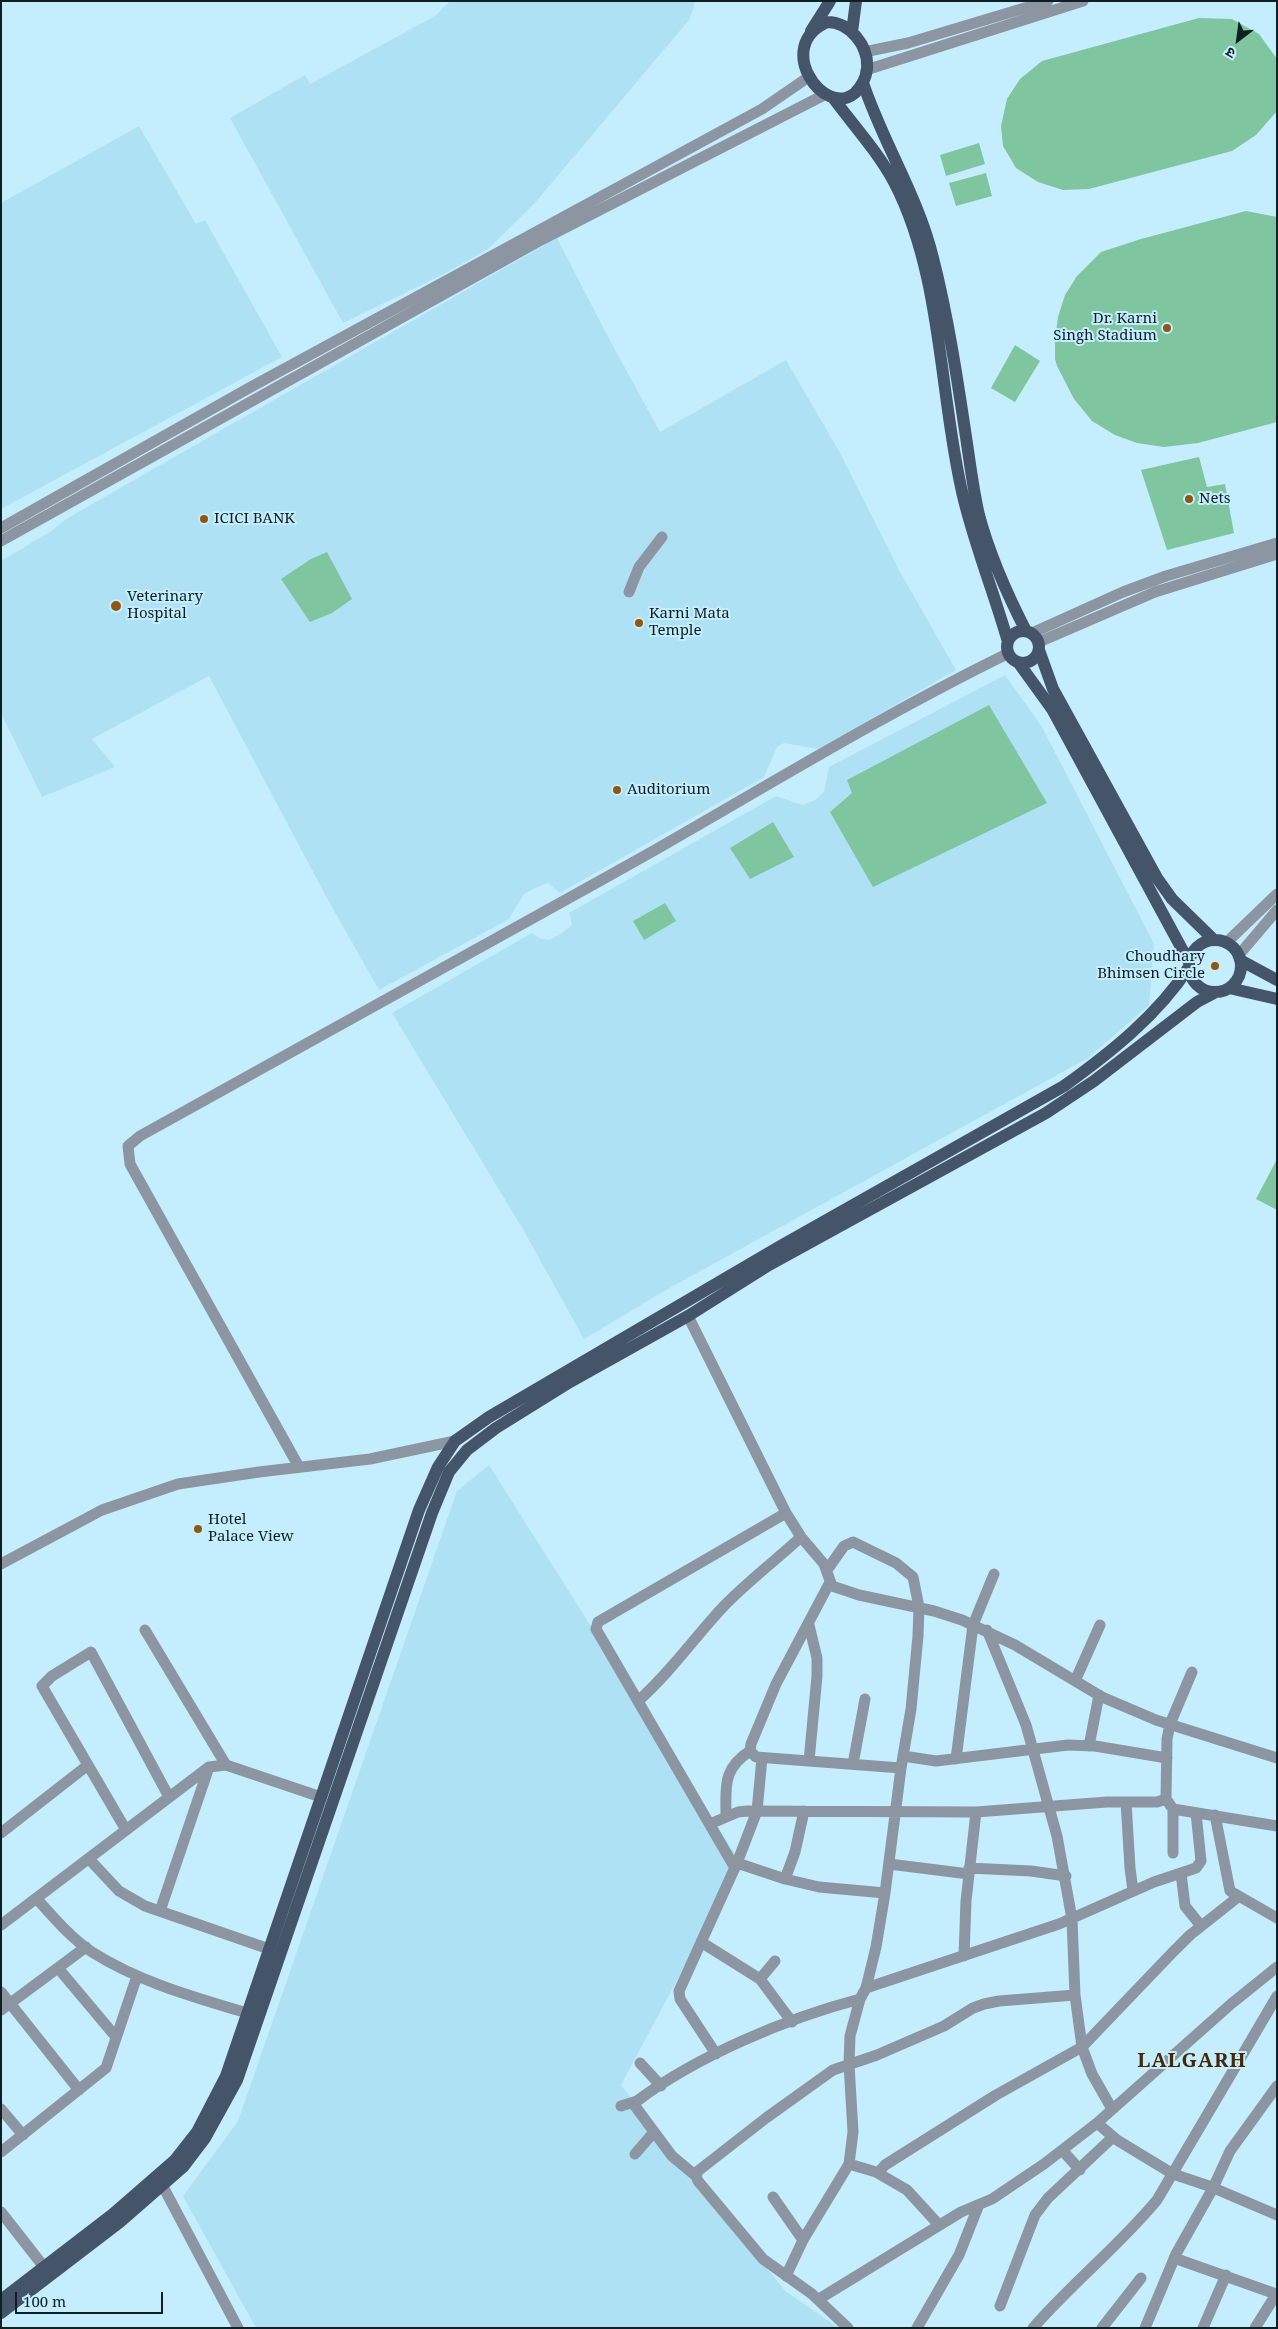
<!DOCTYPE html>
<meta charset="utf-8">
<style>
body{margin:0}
#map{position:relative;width:1278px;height:2329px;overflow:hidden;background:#c4eefe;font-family:"Noto Serif","Noto Sans Devanagari",serif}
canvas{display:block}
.frame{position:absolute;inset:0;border:2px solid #0f2025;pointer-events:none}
.north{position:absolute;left:1213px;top:15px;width:50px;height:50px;-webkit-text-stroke:4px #c4eefe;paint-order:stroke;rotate:210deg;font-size:14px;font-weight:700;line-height:20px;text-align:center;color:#0f2025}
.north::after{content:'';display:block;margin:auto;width:18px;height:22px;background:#0f2025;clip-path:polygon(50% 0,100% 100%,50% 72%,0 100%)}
.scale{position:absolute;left:15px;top:2292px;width:148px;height:22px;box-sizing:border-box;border:2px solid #0f2025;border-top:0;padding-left:6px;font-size:15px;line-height:18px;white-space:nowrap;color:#0f2025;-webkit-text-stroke:4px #c4eefe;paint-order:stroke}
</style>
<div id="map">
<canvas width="1278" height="2329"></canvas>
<div class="frame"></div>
<div class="north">उ</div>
<div class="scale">100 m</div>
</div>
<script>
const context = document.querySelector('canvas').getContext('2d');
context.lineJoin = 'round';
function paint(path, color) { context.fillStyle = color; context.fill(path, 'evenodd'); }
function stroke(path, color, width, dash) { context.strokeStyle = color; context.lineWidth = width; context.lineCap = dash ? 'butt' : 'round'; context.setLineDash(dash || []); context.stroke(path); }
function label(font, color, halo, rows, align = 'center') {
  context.font = font + ' "Noto Serif",serif'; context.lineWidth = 4; context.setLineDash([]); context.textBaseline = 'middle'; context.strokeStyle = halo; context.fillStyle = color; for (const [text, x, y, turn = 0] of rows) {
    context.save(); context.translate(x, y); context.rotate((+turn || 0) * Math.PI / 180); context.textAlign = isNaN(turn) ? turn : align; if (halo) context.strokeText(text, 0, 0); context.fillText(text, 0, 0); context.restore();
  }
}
const built = new Path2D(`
 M450,1H694V7L689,20L534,204L488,249L444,274L343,323L230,118L305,75L310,84L435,16Z
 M139,126L196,224L205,220L282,357L1,509V203Z
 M557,238L606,333L660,432L786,360L840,453L899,570L956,670L818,749L784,743L777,747L764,777L560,893L548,883L535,888L524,894L509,919L379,990L328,900L209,676L92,739L115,767L42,797L1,713V561L53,530L66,519Z
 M1005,675L1042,727L1154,944L1149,1005L1088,1058L666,1290L584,1339L524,1231L392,1013L532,933L539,938L549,940L562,933L572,925L569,913L776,796L802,805L815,800L824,792L829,767Z
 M489,1465L740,1862L621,2085L785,2291L839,2328H256L183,2196L238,2121L457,1491Z`);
const green = new Path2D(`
 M1199,18L1232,19L1259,34L1277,59V111L1256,135L1232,151L1089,189L1063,190L1038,182L1016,168L1003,146L1001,126L1007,99L1020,79L1042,61Z
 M979,143L985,164L946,176L940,155Z
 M986,173L992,196L956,206L949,183Z
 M1246,211L1277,217V422L1198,443L1164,447L1137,443L1115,435L1092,421L1074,399L1057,366L1055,359V340L1058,317L1065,295L1077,276L1101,252L1141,239Z
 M1015,345L1040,361L1015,402L991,388Z
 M1199,457L1207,487L1225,484L1234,533L1167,550L1141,470Z
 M327,552L352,599L332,613L310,622L281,579L311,559Z
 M989,705L1047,803L873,887L830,812L852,793L847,780Z
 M773,822L794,857L750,879L730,848Z
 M665,903L676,921L644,940L633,921Z
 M1277,1159V1210L1256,1199Z`);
const minor = new Path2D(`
 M864,52L908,43L1048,1
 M866,70L1083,1
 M1,528L249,388L762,109L810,76
 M1,541L541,240L826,94
 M629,592L639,567L662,537
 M1032,633L1123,592L1166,576L1277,543
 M1039,642L1155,592L1277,554
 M1226,943L1277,894
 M1238,956L1277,910
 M688,1316L786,1513L801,1537L824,1564L832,1586L859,1595L934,1611L962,1620L1015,1645L1102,1697L1156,1720L1277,1758
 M299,1467L130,1164L128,1146L140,1136C312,1040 484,946 655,850C772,783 888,712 1009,653
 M1,1564L102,1510L178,1484L259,1472L370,1459L455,1441
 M830,1582L776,1684L751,1744L750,1751L756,1757L901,1768
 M809,1625L817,1658V1676L809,1761
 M145,1630L226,1765
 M987,1630L1026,1725L1057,1836L1072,1919L1075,1995L1082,2047L1092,2074L1112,2109
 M1075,1681L1100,1625
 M638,1701C670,1673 694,1638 723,1607C747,1582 776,1560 801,1537
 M1089,1746L1099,1695
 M903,1756L936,1761L1068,1745L1095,1746L1167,1758
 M956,1759L973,1625L994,1574
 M853,1764L865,1699
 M88,1765L42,1686L52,1676L91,1652L169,1797
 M1126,1802L1130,1868L1133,1891
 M1173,1809L1277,1826
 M1215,1815L1230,1891L1277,1918
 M726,1817C726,1787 722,1769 750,1751
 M710,1824L738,1812L747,1811L976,1812L1107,1802H1157L1166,1799
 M1,1833L88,1765L126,1830
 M1173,1853V1809L1166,1799L1167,1739L1170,1724L1192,1672
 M89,1859L119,1891L145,1906L269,1949
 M737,1863L785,1879L819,1887L885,1893
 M889,1864L969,1874
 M735,1868L596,1629L598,1622L786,1513
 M969,1868L1031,1871L1066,1876
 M1181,1873L1185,1906L1201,1926
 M785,1879L795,1852L804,1811
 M37,1899C53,1917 71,1938 92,1952C139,1982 194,1997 247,2013
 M160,1911L209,1767
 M1,1925L209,1767L226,1765L321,1797
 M701,1942L760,1979
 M964,1956L966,1901L976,1812
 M775,1961L760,1979L792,2022
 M58,1968L116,2037
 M866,1988L1059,1924L1154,1882L1196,1868L1201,1861L1196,1813
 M1,1992L79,2090
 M1,2010L86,1947
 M716,2054L680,1999L679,1991L737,1863L757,1811L762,1758
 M640,2063L661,2086
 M621,2106L637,2101
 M1,2109L23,2135
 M1097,2123L1117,2140L1173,2174L1209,2186L1277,2215
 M1062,2150L1080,2170
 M1,2152L106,2068L137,1976
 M635,2154L654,2132
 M849,2164L876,2172L907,2190L939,2225
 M878,2173L885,2165L996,2095L1082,2047L1171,1954L1190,1935L1238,1897
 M696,2176L672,2156L635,2106L637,2101C697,2056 787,2018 860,1999
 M159,2179L238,2328
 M773,2197L803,2240
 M1,2212L44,2267
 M1174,2258L1276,2294
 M786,2276L803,2240L849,2164L853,2132L849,2064L850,2036L860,1999L866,1988L876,1947L885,1893L901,1768L911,1709L918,1636L919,1607L913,1577L896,1563L853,1542L844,1546L827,1570
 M819,2299L961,2212L992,2199L1044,2164L1097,2123L1231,2004L1277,1967
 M1000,2306L1035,2215L1048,2198L1113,2137
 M848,2328L812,2294L763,2259L698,2181L696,2176L698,2171L766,2118L833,2070L877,2055L944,2026L973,2008L984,2004L999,2001L1075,1995
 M917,2328L959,2255L978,2207
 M1033,2328C1072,2283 1119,2246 1157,2200L1277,1996
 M1102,2328L1141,2278
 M1145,2328L1176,2254L1213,2188L1230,2151L1277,2086
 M1203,2328L1226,2275
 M1255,2328L1277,2293`);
const major = new Path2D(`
 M827,22C850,22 869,46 867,69C866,78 862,86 855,93C824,119 773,46 827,22Z
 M811,31L830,1
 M852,32L856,1
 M863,83C883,143 918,196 933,258C948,317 957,377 966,437C970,463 973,489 979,515C990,556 1007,594 1026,631
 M834,99C854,126 878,152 894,182C943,276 939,396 963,496C975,546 994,593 1008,642
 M1007 647a16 16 0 1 1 32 0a16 16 0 1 1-32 0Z
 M1039,650L1053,689L1157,878L1172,899L1214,940
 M1018,662L1052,709L1189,962
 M1189 966a26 26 0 1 1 52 0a26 26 0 1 1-52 0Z
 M1240,960L1277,980
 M1229,988L1277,999
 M1,2300L113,2214L175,2160L197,2132L226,2076L419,1510L438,1467L455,1441L489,1417L779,1247L1064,1086C1110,1053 1158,1015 1189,967
 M1,2313L120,2222L183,2167L205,2138L237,2080L432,1513L449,1472L467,1450L496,1428L570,1382L688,1316L769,1265L1046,1113L1094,1081L1197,1002L1216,992`);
const markers = [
 [1167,328,5,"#905712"],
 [1189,499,5,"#905712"],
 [204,519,5,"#905712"],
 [116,606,6,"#905712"],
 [639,623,5,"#905712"],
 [617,790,5,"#905712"],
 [1215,966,5,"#905712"],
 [198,1529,5,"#905712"]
];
const poiNames = [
 ["Dr. Karni",1157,319,"right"],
 ["Singh Stadium",1157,336,"right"],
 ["Nets",1199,499],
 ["ICICI BANK",214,519],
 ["Veterinary",127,597],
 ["Hospital",127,614],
 ["Karni Mata",649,614],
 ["Temple",649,631],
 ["Auditorium",627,790],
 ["Choudhary",1205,957,"right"],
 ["Bhimsen Circle",1205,974,"right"],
 ["Hotel",208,1520],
 ["Palace View",208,1537]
];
const districtNames = [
 ["LALGARH",1192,2061]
];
paint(built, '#afe1f4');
paint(green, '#7fc59f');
stroke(minor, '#8c96a3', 11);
stroke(major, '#44556a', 12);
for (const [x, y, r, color] of markers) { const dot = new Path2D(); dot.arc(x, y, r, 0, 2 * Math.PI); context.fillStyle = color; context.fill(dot); stroke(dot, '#c4eefe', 2); }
label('15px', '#0f2025', '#c4eefe', poiNames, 'left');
context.letterSpacing = '1px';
label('bold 20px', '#442809', '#c4eefe', districtNames);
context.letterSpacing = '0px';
</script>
